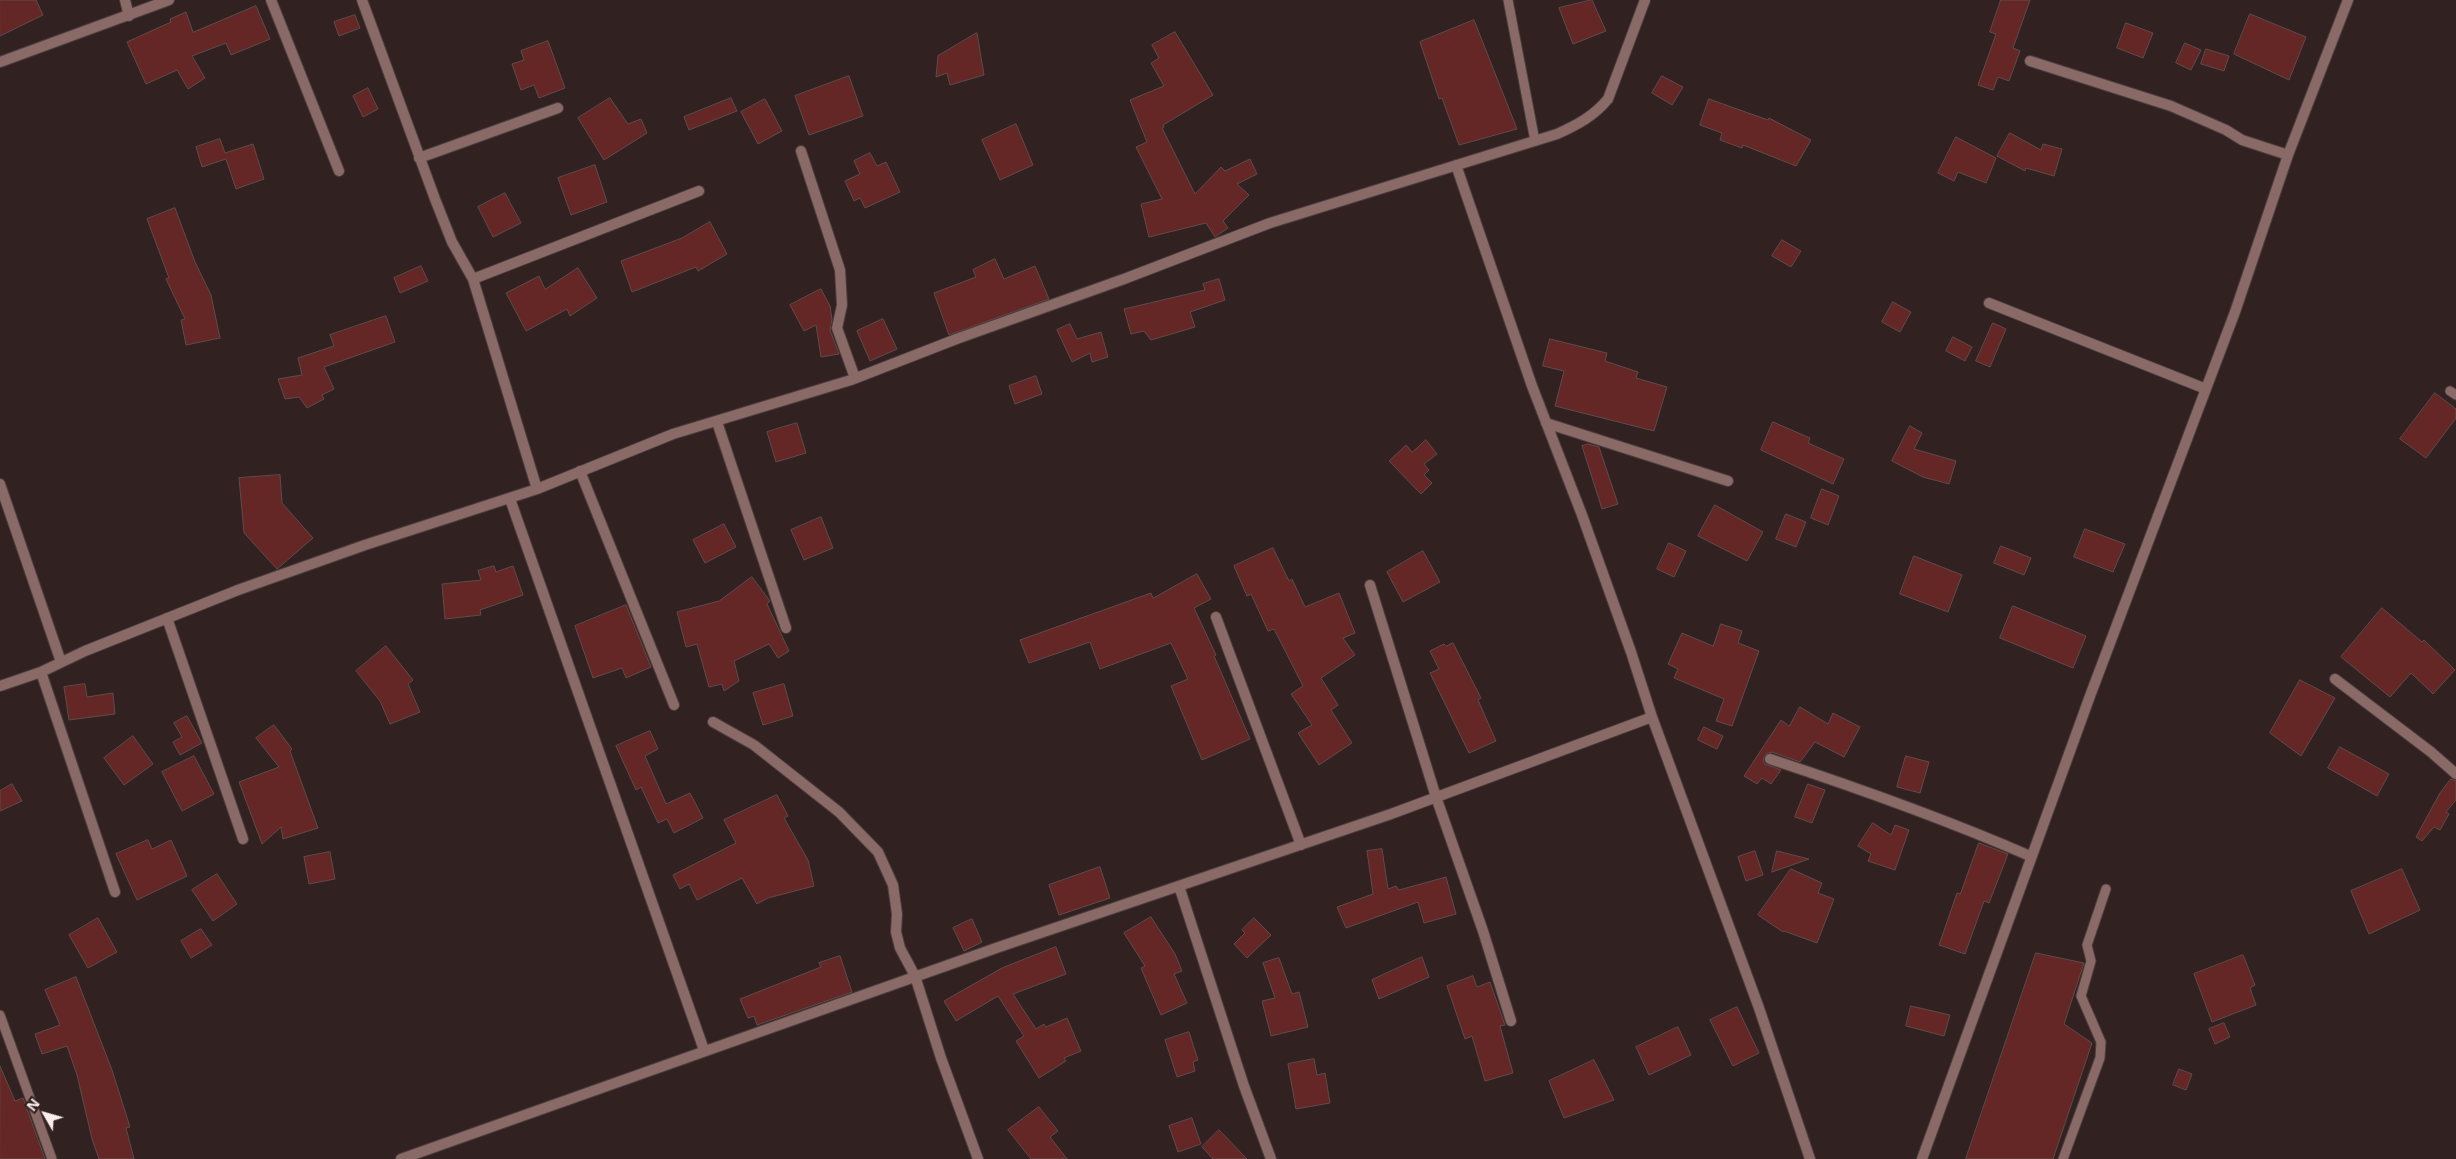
<!DOCTYPE html>
<style>
body{margin:0}
#map{position:relative;width:2456px;height:1159px;overflow:hidden;background:#312120;font-family:"Noto Sans",sans-serif}
canvas{display:block}
.north{position:absolute;left:20px;top:1089px;width:50px;height:50px;-webkit-text-stroke:4px #312120;paint-order:stroke;rotate:308deg;font-size:14px;font-weight:700;line-height:20px;text-align:center;color:#f9eeed}
.north::after{content:'';display:block;margin:auto;width:18px;height:22px;background:#f9eeed;clip-path:polygon(50% 0,100% 100%,50% 72%,0 100%)}
</style>
<div id="map">
<canvas width="2456" height="1159"></canvas>
<div class="north">N</div>
</div>
<script>
const context = document.querySelector('canvas').getContext('2d');
context.lineJoin = 'round';
function paint(path, color) { context.fillStyle = color; context.fill(path, 'evenodd'); }
function stroke(path, color, width, dash) { context.strokeStyle = color; context.lineWidth = width; context.lineCap = dash ? 'butt' : 'round'; context.setLineDash(dash || []); context.stroke(path); }
const building = new Path2D(`
 M0,0H36L43,15L0,36Z
 M1592,0L1606,31L1573,44L1559,8Z
 M2001,0H2030L2013,48L2020,51L2009,81L1998,77L1993,90L1978,85L1996,34L1990,32Z
 M256,6L270,39L231,55L226,43L192,56L205,78L188,89L177,70L146,84L127,42L171,22L170,19L186,12L193,32Z
 M2250,14L2306,37L2289,80L2234,54Z
 M355,15L360,28L339,36L334,22Z
 M1474,20L1517,129L1459,145L1442,98L1439,99L1420,42Z
 M2126,23L2153,33L2143,58L2117,48Z
 M1175,32L1213,95L1163,125L1164,127L1162,128L1195,194L1221,167L1225,171L1250,159L1257,174L1237,184L1249,195L1223,221L1228,228L1215,237L1206,223L1149,237L1141,204L1162,199L1136,147L1147,142L1130,100L1164,86L1151,63L1159,58L1152,45Z
 M977,33L984,75L950,85L947,73L936,77L938,56Z
 M548,41L565,88L539,98L534,85L521,90L512,64L524,60L521,51Z
 M2185,43L2201,50L2191,70L2176,63Z
 M2206,49L2229,56L2224,71L2201,64Z
 M849,76L863,116L809,135L795,96Z
 M1662,76L1683,87L1672,105L1652,93Z
 M368,88L378,109L363,117L353,96Z
 M610,98L628,124L641,119L647,133L604,160L578,118Z
 M731,98L737,111L689,130L684,117Z
 M765,99L782,131L758,144L741,112Z
 M1709,99L1768,120L1769,118L1811,140L1796,166L1743,145L1742,148L1720,140L1722,133L1700,125Z
 M1016,124L1033,165L1000,180L982,140Z
 M2010,133L2041,150L2043,144L2062,149L2054,176L2026,168L2025,171L1997,156Z
 M1956,137L1996,158L1986,183L1958,172L1954,181L1938,173Z
 M220,139L225,153L253,144L264,179L236,189L226,159L202,167L196,147Z
 M870,153L877,166L886,162L900,192L865,208L860,198L854,201L845,181L860,174L854,161Z
 M595,165L607,202L571,215L558,178Z
 M505,193L521,223L493,237L478,207Z
 M175,208L195,262L211,295L220,338L186,345L181,320L185,319L166,279L169,278L147,219Z
 M710,222L727,254L698,271L696,267L632,292L621,261L682,238Z
 M1782,240L1801,251L1791,267L1772,256Z
 M995,259L1004,279L1035,266L1049,299L949,335L934,293L976,277L973,270Z
 M421,266L428,281L400,293L394,278Z
 M578,268L597,298L570,316L567,309L526,331L506,293L539,276L545,289Z
 M1219,279L1225,300L1190,312L1195,327L1151,340L1144,331L1131,334L1124,309L1205,290L1203,284Z
 M821,289L830,306L832,319L830,330L839,354L821,357L816,325L804,331L790,305Z
 M1893,302L1911,312L1900,332L1882,322Z
 M386,316L395,342L324,367L334,389L322,395L324,399L307,408L299,397L285,399L278,379L302,375L298,358L334,346L330,335Z
 M883,319L897,349L870,361L857,331Z
 M1993,323L2006,329L1990,367L1976,361Z
 M1070,324L1077,339L1101,332L1108,357L1092,362L1090,353L1072,362L1057,330Z
 M1953,337L1972,347L1965,361L1946,351Z
 M1550,339L1607,353L1605,361L1638,372L1636,378L1667,387L1654,431L1555,406L1564,371L1543,366Z
 M1036,376L1042,394L1015,404L1009,386Z
 M2435,393L2456,409V418L2426,458L2400,439Z
 M1773,422L1810,438L1808,443L1844,459L1833,484L1761,450Z
 M797,423L806,453L776,462L767,432Z
 M1910,426L1922,433L1914,449L1956,461L1949,484L1923,477L1892,461Z
 M1426,440L1437,454L1424,464L1429,470L1424,475L1432,483L1421,494L1389,461L1406,445L1412,452Z
 M1588,444L1599,447L1618,504L1602,509L1582,446Z
 M280,475L282,503L313,538L277,569L244,533L239,478Z
 M1822,489L1839,496L1828,525L1811,518Z
 M1715,505L1763,532L1747,561L1698,536Z
 M1786,514L1806,522L1796,547L1776,539Z
 M821,517L833,548L804,560L791,530Z
 M724,524L736,547L705,563L693,540Z
 M2085,529L2125,544L2113,572L2074,557Z
 M1669,543L1686,551L1674,577L1657,569Z
 M2001,546L2031,558L2024,575L1994,563Z
 M1273,548L1289,581L1292,579L1305,607L1339,593L1355,633L1343,638L1355,655L1321,678L1338,705L1331,710L1352,743L1319,765L1298,733L1312,725L1291,694L1303,686L1274,629L1268,631L1251,594L1247,596L1234,566Z
 M1423,551L1440,582L1403,602L1387,572Z
 M1914,556L1962,575L1948,612L1900,594Z
 M494,566L496,572L513,566L523,595L480,610L481,615L445,619L442,584L481,580L478,571Z
 M1197,574L1211,599L1194,608L1216,655L1214,656L1250,739L1202,760L1171,686L1188,679L1171,643L1100,669L1090,642L1029,663L1020,640L1151,593L1153,598Z
 M752,577L770,601L767,604L789,651L778,658L769,644L734,661L739,681L724,691L722,684L709,687L697,644L686,647L677,612L719,601Z
 M626,605L651,667L626,678L622,668L593,678L575,626Z
 M2013,606L2086,636L2073,668L2000,638Z
 M2382,608L2422,642L2424,640L2455,670L2433,694L2411,673L2390,697L2341,657Z
 M1721,624L1742,631L1738,643L1759,651L1732,726L1716,721L1724,699L1674,678L1678,669L1668,664L1682,633L1713,646Z
 M1453,643L1481,698L1478,700L1496,741L1469,753L1430,673L1439,669L1430,651L1444,644L1446,646Z
 M386,646L413,680L408,684L420,712L390,724L380,701L356,671Z
 M2300,680L2335,698L2301,756L2270,733Z
 M85,684L87,697L113,693L115,714L69,720L64,687Z
 M784,684L793,716L763,725L753,693Z
 M1800,707L1828,724L1833,713L1860,727L1844,757L1815,742L1800,762L1772,752L1766,754L1763,760L1765,764L1781,770L1771,784L1762,778L1757,784L1744,776L1781,720L1789,726Z
 M187,716L202,743L180,755L173,742L182,737L174,723Z
 M274,725L292,749L290,751L318,828L283,839L281,827L262,844L239,782L279,767L256,738Z
 M1704,727L1723,736L1717,749L1698,740Z
 M650,731L658,749L645,756L666,804L690,793L703,818L674,833L667,819L658,823L641,787L636,790L616,746Z
 M133,736L153,764L124,785L104,758Z
 M2340,747L2389,774L2377,796L2328,768Z
 M194,756L214,794L182,811L162,772Z
 M1906,756L1929,762L1920,793L1897,787Z
 M2451,779L2456,781V800L2446,812L2449,814L2440,830L2434,827L2422,841L2416,837L2440,793Z
 M12,784L22,801L0,811V791Z
 M1808,784L1825,790L1812,823L1795,817Z
 M777,795L788,816L784,818L808,860L814,886L768,898L757,904L742,878L697,900L689,884L680,889L673,875L736,843L724,820Z
 M1873,823L1891,835L1895,825L1909,830L1895,870L1868,861L1871,854L1858,846Z
 M148,840L152,849L171,840L187,876L137,900L116,854Z
 M1979,843L2008,854L1989,903L1984,901L1965,954L1939,945L1957,893L1960,894Z
 M1382,849L1388,889L1396,886L1399,890L1446,877L1456,914L1424,923L1418,902L1346,928L1337,907L1373,894L1367,851Z
 M1755,851L1763,875L1746,881L1738,857Z
 M1777,851L1809,859L1772,872Z
 M330,852L335,879L309,884L304,857Z
 M1100,867L1110,898L1059,915L1049,885Z
 M1791,869L1822,883L1818,893L1834,899L1817,943L1784,931L1783,932L1758,915Z
 M2402,869L2420,910L2369,934L2351,891Z
 M217,874L237,904L213,921L192,890Z
 M1151,917L1175,954L1182,971L1174,974L1187,1003L1161,1015L1141,968L1145,966L1124,933Z
 M98,918L117,952L88,968L69,935Z
 M1254,918L1271,935L1247,958L1234,944L1245,933L1242,930Z
 M972,919L982,942L964,951L953,928Z
 M201,929L212,945L191,958L181,941Z
 M1056,947L1066,974L1013,994L1036,1029L1044,1024L1046,1027L1067,1018L1081,1051L1064,1058L1066,1061L1039,1078L1016,1041L1024,1036L998,996L956,1021L944,1001L1002,968Z
 M2036,953L2084,963L2064,1024L2092,1043L2053,1159H1966Z
 M2243,955L2255,985L2250,988L2256,1005L2212,1022L2194,974Z
 M840,956L852,992L757,1025L754,1016L748,1018L740,999L821,967L819,963Z
 M1422,957L1429,977L1379,999L1372,980Z
 M1279,958L1292,994L1299,992L1308,1027L1271,1036L1262,1001L1275,998L1263,963Z
 M1473,976L1477,987L1490,982L1505,1025L1500,1026L1513,1073L1485,1081L1472,1036L1465,1039L1447,986Z
 M76,977L112,1070L130,1127L126,1128L134,1159H99L92,1139L77,1075L67,1046L42,1054L35,1034L60,1025L45,990Z
 M1911,1006L1950,1015L1944,1036L1906,1026Z
 M1737,1007L1759,1053L1733,1066L1710,1020Z
 M2224,1023L2230,1037L2215,1044L2209,1029Z
 M1678,1027L1691,1055L1649,1075L1636,1047Z
 M1189,1032L1198,1060L1193,1062L1195,1071L1177,1077L1165,1040Z
 M1314,1059L1317,1075L1325,1073L1330,1103L1296,1109L1288,1064Z
 M1594,1060L1614,1100L1564,1118L1549,1081Z
 M0,1066L15,1101L23,1098L45,1159H0Z
 M2179,1069L2192,1074L2186,1090L2173,1085Z
 M1039,1107L1058,1131L1050,1137L1067,1159H1031L1008,1130Z
 M1192,1118L1201,1144L1178,1152L1169,1126Z
 M1219,1130L1247,1159H1213L1202,1147Z`);
const lane = new Path2D(`
 M1508,0L1535,141
 M2450,391L2456,395
 M0,1015L52,1159
 M2063,1159L2100,1058L2101,1042L2081,996L2091,961L2087,945L2106,889`);
const street = new Path2D(`
 M125,0L129,16
 M271,0L339,171
 M362,0L435,199L452,242L473,279L537,489
 M2030,61L2171,106L2226,130L2242,140L2288,155
 M0,62L169,0
 M801,151L840,270L842,305L837,328L855,378
 M419,158L558,108
 M1456,165L1532,386L1582,515L1631,652L1652,717L1759,1008L1810,1159
 M473,279L699,191
 M1989,303L2206,389
 M717,422L786,628
 M1546,423L1728,481
 M580,471L674,705
 M0,484L61,662
 M510,499L704,1050
 M1370,585L1436,797L1483,931L1511,1021
 M1216,617L1301,845
 M167,618L243,839
 M41,672L115,892
 M2335,679L2431,752L2456,774
 M0,686L41,672L85,651L238,590L365,545L537,489L673,434L851,380L959,338L1124,279L1270,223L1557,134C1577,125 1594,116 1608,99L1645,0
 M713,722L754,745L839,812L878,852L893,885L897,914L896,932L900,948L915,976L941,1058L978,1159
 M1770,759C1858,788 1945,819 2030,856
 M1179,886L1244,1086L1271,1159
 M401,1159L999,947L1391,814L1652,717
 M1922,1159L2090,696L2235,312L2288,155L2348,0`);
paint(building, '#652725');
stroke(building, '#5e4c4b', 1);
stroke(lane, '#4d3e3d', 11);
stroke(street, '#4d3e3d', 12);
stroke(lane, '#896a67', 9);
stroke(street, '#896a67', 10);
</script>
